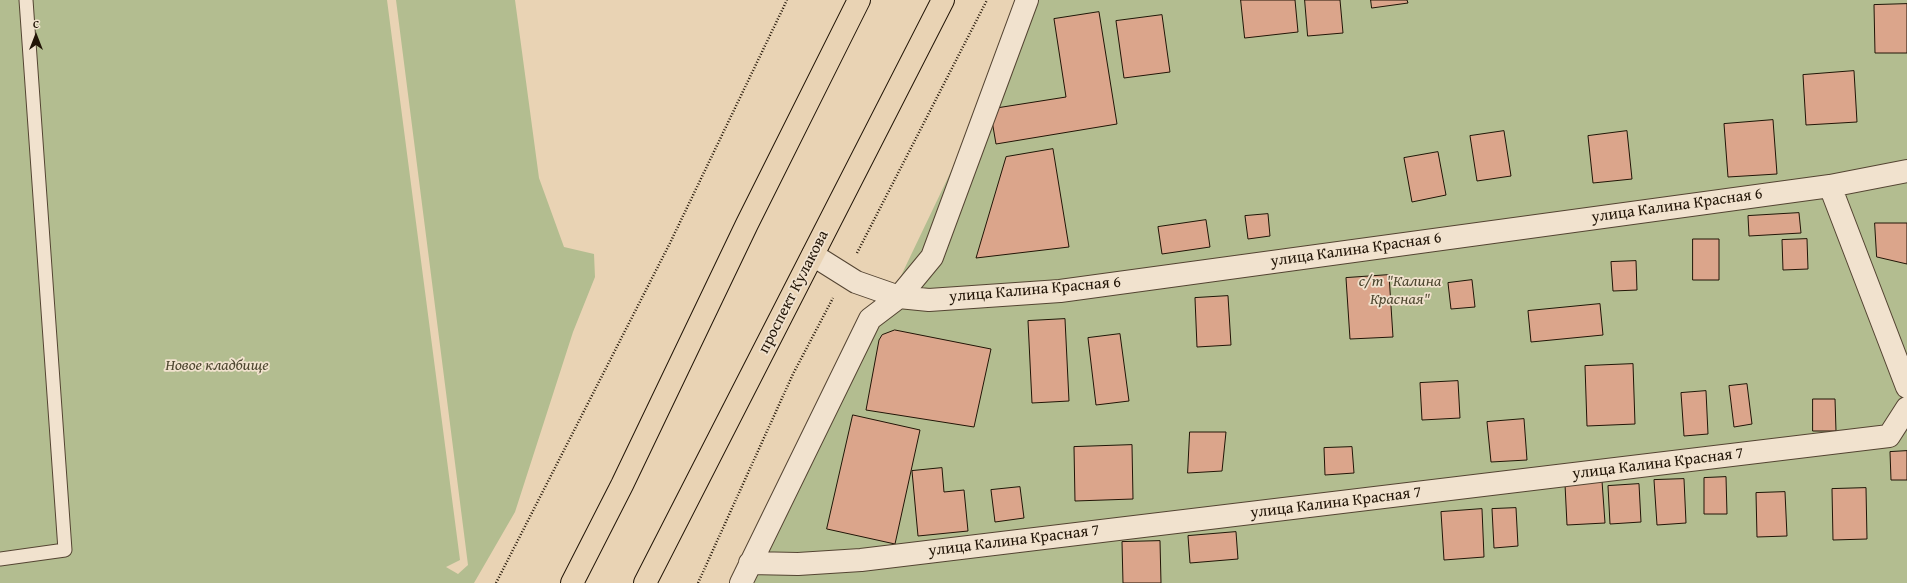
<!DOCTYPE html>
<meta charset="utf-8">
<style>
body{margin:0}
#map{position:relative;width:1907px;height:583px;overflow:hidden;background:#e9d3b4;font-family:"Gentium Book Plus",serif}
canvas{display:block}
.north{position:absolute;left:16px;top:16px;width:40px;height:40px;-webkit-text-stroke:3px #f1e2ce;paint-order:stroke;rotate:0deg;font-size:11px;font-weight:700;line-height:16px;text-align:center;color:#221507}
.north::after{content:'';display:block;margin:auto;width:14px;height:18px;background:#221507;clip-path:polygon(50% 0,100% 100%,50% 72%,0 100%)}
</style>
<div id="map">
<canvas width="1907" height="583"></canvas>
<div class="north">С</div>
</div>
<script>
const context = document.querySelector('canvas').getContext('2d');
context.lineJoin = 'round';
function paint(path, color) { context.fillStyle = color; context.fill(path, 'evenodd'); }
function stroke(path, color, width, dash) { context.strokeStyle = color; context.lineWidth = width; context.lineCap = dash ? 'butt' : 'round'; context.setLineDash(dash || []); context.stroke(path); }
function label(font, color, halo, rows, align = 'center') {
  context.font = font + ' "Gentium Book Plus",serif'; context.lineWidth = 3.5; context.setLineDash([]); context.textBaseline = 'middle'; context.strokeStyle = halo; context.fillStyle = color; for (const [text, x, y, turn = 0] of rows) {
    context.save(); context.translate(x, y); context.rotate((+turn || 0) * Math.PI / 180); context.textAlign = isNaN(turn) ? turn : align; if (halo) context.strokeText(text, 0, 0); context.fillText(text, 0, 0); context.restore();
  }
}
const green = new Path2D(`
 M0,0H387L460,560L446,567L458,574L468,565L396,0H515L539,178L564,247L594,254L595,277L573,332L515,512L474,583H0Z
 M1033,0H1907V583H754Z`);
const building = new Path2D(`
 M1241,0H1295L1298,32L1245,38Z
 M1305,0H1340L1343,33L1308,36Z
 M1371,0H1407L1408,3L1372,8Z
 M1907,4V53H1875L1874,5Z
 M1099,12L1117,124L996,144L990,109L1066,97L1054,19Z
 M1162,15L1170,72L1124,78L1116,21Z
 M1854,71L1857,122L1806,125L1803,75Z
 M1773,120L1777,174L1728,177L1724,124Z
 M1504,131L1511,176L1477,181L1470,136Z
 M1627,131L1632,179L1593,183L1588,136Z
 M1053,149L1069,247L976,258L1006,157Z
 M1438,152L1446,195L1412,202L1404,158Z
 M1799,213L1801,233L1749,236L1748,216Z
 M1268,214L1270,236L1248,239L1245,216Z
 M1206,220L1210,247L1162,254L1158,227Z
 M1875,223H1907V264L1877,257Z
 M1693,239H1719V280H1693Z
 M1807,239L1808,269L1783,270L1782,240Z
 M1636,261L1637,290L1613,291L1611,262Z
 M1389,275L1393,337L1350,339L1346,278Z
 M1472,280L1475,307L1451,309L1448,283Z
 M1228,296L1231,345L1197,347L1195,298Z
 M1600,304L1603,335L1531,342L1528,311Z
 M1065,319L1069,401L1032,403L1028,321Z
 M895,330L991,349L974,427L866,410L879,340L882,335Z
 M1120,334L1129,401L1096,405L1088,338Z
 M1633,364L1635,424L1587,426L1585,366Z
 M1458,381L1460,418L1422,420L1420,383Z
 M1747,384L1752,424L1734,427L1729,386Z
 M1706,391L1708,434L1684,436L1681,393Z
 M1813,399H1835L1836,431H1813Z
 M853,415L920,430L895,544L827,529Z
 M1524,419L1527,460L1491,462L1487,422Z
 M1190,432H1226L1222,471L1188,473Z
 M1132,445L1133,499L1075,501L1074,447Z
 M1352,447L1354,473L1325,475L1324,448Z
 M1907,451V480H1891L1890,452Z
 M942,468L944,492L964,490L968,531L918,536L912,471Z
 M1726,477L1727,514H1704V478Z
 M1684,479L1686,523L1657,525L1654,480Z
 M1602,481L1605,523L1567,525L1565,484Z
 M1639,484L1641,522L1610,524L1608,486Z
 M1020,487L1024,518L995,522L991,490Z
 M1866,488L1867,539L1833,540L1832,489Z
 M1785,492L1787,536L1757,537L1756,493Z
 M1516,508L1518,546L1494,548L1492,509Z
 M1482,509L1484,557L1444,560L1441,512Z
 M1236,532L1238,559L1190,563L1188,536Z
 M1160,541L1161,583H1123L1122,542Z`);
const path = new Path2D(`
 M857,253L987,0
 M496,583L670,243L787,0
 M698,583L793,374L833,298`);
const service = new Path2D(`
 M0,559L65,550L26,0`);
const minor = new Path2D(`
 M1830,186L1907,387
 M813,255L856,282L899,297L929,300L1060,291L1830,186L1907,171
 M750,563L798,564L861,560L1889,436L1907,408
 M741,583L870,319L899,297L932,257L1027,0`);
const primary = new Path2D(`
 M572,583L622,485L747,224L859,0
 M645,583L943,0`);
const streetNames = [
 ["улица Калина Красная 6",1677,206,-8],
 ["улица Калина Красная 6",1356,250,-8],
 ["улица Калина Красная 6",1035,290,-5],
 ["проспект Кулакова",794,292,-63],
 ["улица Калина Красная 7",1658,464,-7],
 ["улица Калина Красная 7",1336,503,-7],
 ["улица Калина Красная 7",1014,541,-7]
];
const parkNames = [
 ["с/т \"Калина",1400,282],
 ["Красная\"",1400,300],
 ["Новое кладбище",217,366]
];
paint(green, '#b3bd90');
paint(building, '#dba58b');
stroke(building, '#221507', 1);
stroke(service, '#544432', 15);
stroke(minor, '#544432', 24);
stroke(primary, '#221507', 24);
stroke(path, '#221507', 2.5, [1, 2]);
stroke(service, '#f1e2ce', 13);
stroke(minor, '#f1e2ce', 22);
stroke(primary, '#e9d3b4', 22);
label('16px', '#221507', '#f1e2ce', streetNames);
label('italic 16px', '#4e4730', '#f1e2ce', parkNames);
</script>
